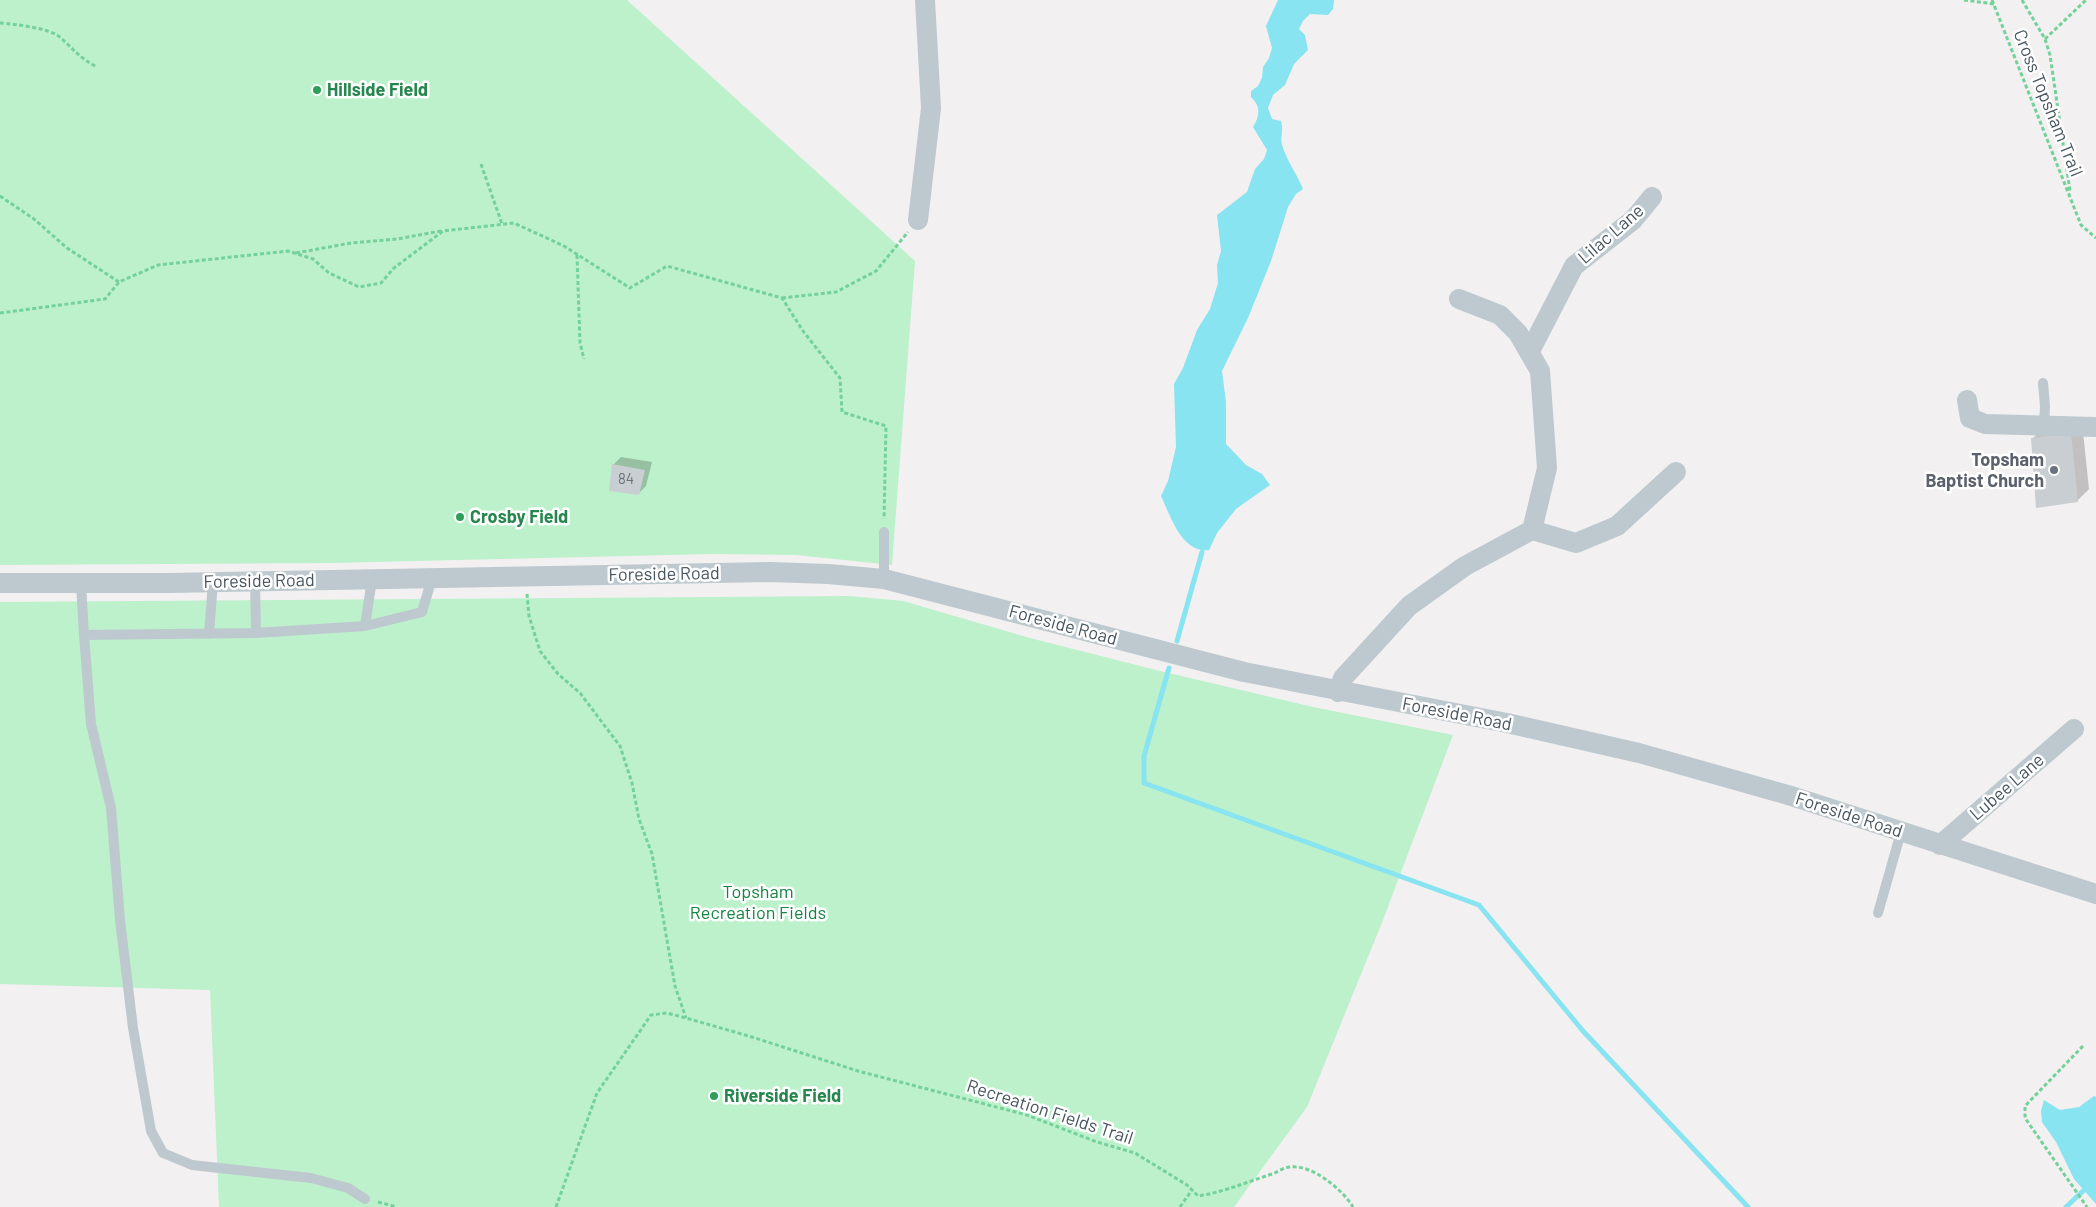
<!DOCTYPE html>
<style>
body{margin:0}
canvas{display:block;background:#f2f0f0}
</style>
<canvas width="2096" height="1207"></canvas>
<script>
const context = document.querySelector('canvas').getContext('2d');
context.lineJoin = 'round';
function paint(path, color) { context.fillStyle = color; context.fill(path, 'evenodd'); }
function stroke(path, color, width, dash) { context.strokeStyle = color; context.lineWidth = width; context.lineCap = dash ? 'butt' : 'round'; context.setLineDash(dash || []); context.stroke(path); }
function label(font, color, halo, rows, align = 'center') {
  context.font = font + ' Barlow,sans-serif'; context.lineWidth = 5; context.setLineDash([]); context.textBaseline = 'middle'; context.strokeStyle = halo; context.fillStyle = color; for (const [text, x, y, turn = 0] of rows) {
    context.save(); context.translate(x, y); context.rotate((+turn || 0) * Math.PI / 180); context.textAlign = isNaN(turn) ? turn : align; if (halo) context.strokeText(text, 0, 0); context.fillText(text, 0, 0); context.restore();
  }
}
const green = new Path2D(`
 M0,0H627L915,261L892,565L796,555L712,554L331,563L0,565Z
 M850,596L903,601L1030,638L1156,670L1313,707L1453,735L1381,925L1307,1107L1234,1207H219L210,990L0,984V602Z`);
const water = new Path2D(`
 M1278,0H1334L1333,9L1328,15L1310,14L1303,21L1299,29L1305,35L1308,50L1294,64L1285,85L1273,95L1268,108L1272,119L1281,121C1284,130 1280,136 1282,145C1287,161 1297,174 1303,189L1296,194L1288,207L1271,261L1248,318L1222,371L1226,402V444L1246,465L1262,474L1270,485L1236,509L1217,533L1209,550C1182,554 1170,515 1161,496L1168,481L1176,447L1174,384L1183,368L1197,330L1210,309L1218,283L1217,265L1221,251L1217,215L1247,192L1255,169L1264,159L1267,150L1253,127C1260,116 1261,106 1251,97V91L1258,86L1262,78L1263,67L1269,58L1272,48L1266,26Z
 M2094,1096L2096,1097V1204L2074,1179L2056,1142L2042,1122L2041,1111L2044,1100L2060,1110L2079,1107Z`);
const shadow = new Path2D(`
 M2082,422L2089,489L2077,501L2032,439L2045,426Z
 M621,457L652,462L646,486L638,494L613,465Z`);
const stream = new Path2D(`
 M1177,641L1202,552
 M1169,668L1144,756V783L1479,905L1583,1031L1748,1207
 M2066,1207L2083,1191`);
const building = new Path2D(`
 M2071,433L2078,502L2036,508L2031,438Z
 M612,464L645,470L639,495L609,491Z`);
const path = new Path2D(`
 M1964,0L1994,4
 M1992,0L2081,225L2096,238
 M2022,0L2045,39L2050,55L2070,191
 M0,23C14,24 51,28 61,38C73,49 81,59 97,67
 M2045,39L2086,0
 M481,164L502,224
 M0,196L34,219L67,248L119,282
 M296,253L351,243L397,239L441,231
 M577,255L580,343L584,359
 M782,298L836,292L876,271L908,232
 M0,313L105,299L119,282L158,265L288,251L313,259L329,273L359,287L381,283L394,268L443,231L514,223L564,246L630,288L667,266L782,298L803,331L840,378L842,412L886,426L884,519
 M527,594L529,616L540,651L558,674L580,693L620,746L632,783L639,819L652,854L675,986L686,1018
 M2083,1046L2025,1106V1118L2087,1207
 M378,1202L397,1207
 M556,1207L597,1093L651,1015L667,1013L686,1018L752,1037L858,1071L1027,1115L1097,1142L1135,1153L1187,1185L1198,1196C1224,1192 1247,1182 1272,1174C1278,1172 1284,1167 1290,1167C1312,1164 1343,1190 1353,1207
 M1180,1207L1192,1190`);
const lane = new Path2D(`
 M2043,383L2045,406L2044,425
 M884,532V579
 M255,581L256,633
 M81,583L84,635L256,633L365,626L422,612L432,578
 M365,626L372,579
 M209,634L213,582
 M84,635L91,724L111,808L120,920L133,1028L151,1131L163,1153L192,1165L311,1178L348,1188L365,1199
 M1878,913L1901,832`);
const street = new Path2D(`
 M918,220L931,108L925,0
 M1530,351L1574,266L1633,220L1652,197
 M1967,400L1970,418L1985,424L2096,427
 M1532,530L1576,543L1617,526L1676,472
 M0,583H168L770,572L828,574L884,579L1244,672L1507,723L1639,753L1788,795L2096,894
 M1338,692L1343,678L1409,606L1465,566L1532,530L1547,468L1540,371L1518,333L1500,315L1459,299
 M1940,845L2074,729`);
const markers = [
 [317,90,5,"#2e9e5b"],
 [2054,470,5,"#6b7280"],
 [460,517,5,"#2e9e5b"],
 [714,1096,5,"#2e9e5b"]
];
const numberNames = [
 ["84",626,479]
];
const leisureNames = [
 ["Hillside Field",327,90],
 ["Crosby Field",470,517],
 ["Riverside Field",724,1096]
];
const streetNames = [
 ["Cross Topsham Trail",2048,103,68],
 ["Lilac Lane",1611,234,-41],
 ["Foreside Road",664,574,-1],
 ["Foreside Road",259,581,-1],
 ["Foreside Road",1063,625,15],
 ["Foreside Road",1457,714,11],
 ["Lubee Lane",2007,787,-41],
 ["Foreside Road",1849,815,18],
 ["Recreation Fields Trail",1050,1112,18]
];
const worshipNames = [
 ["Topsham",2044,460],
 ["Baptist Church",2044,481]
];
const parkNames = [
 ["Topsham",758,892],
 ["Recreation Fields",758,913]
];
paint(green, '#bdf1cc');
paint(water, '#88e4f0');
paint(shadow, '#0003');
stroke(stream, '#88e4f0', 5);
paint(building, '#c9ced2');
stroke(path, '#73d19a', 3, [4, 2.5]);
stroke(lane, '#bdc9cf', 10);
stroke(street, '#bdc9cf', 20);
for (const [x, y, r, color] of markers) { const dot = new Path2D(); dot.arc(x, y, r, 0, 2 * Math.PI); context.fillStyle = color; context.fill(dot); stroke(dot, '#fff', 2); }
label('15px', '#68737b', null, numberNames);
label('bold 18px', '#27864d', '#fff', leisureNames, 'left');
label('18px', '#47555e', '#fff', streetNames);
label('bold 18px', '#5b616d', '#fff', worshipNames, 'right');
label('18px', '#138441', '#fff', parkNames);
</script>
